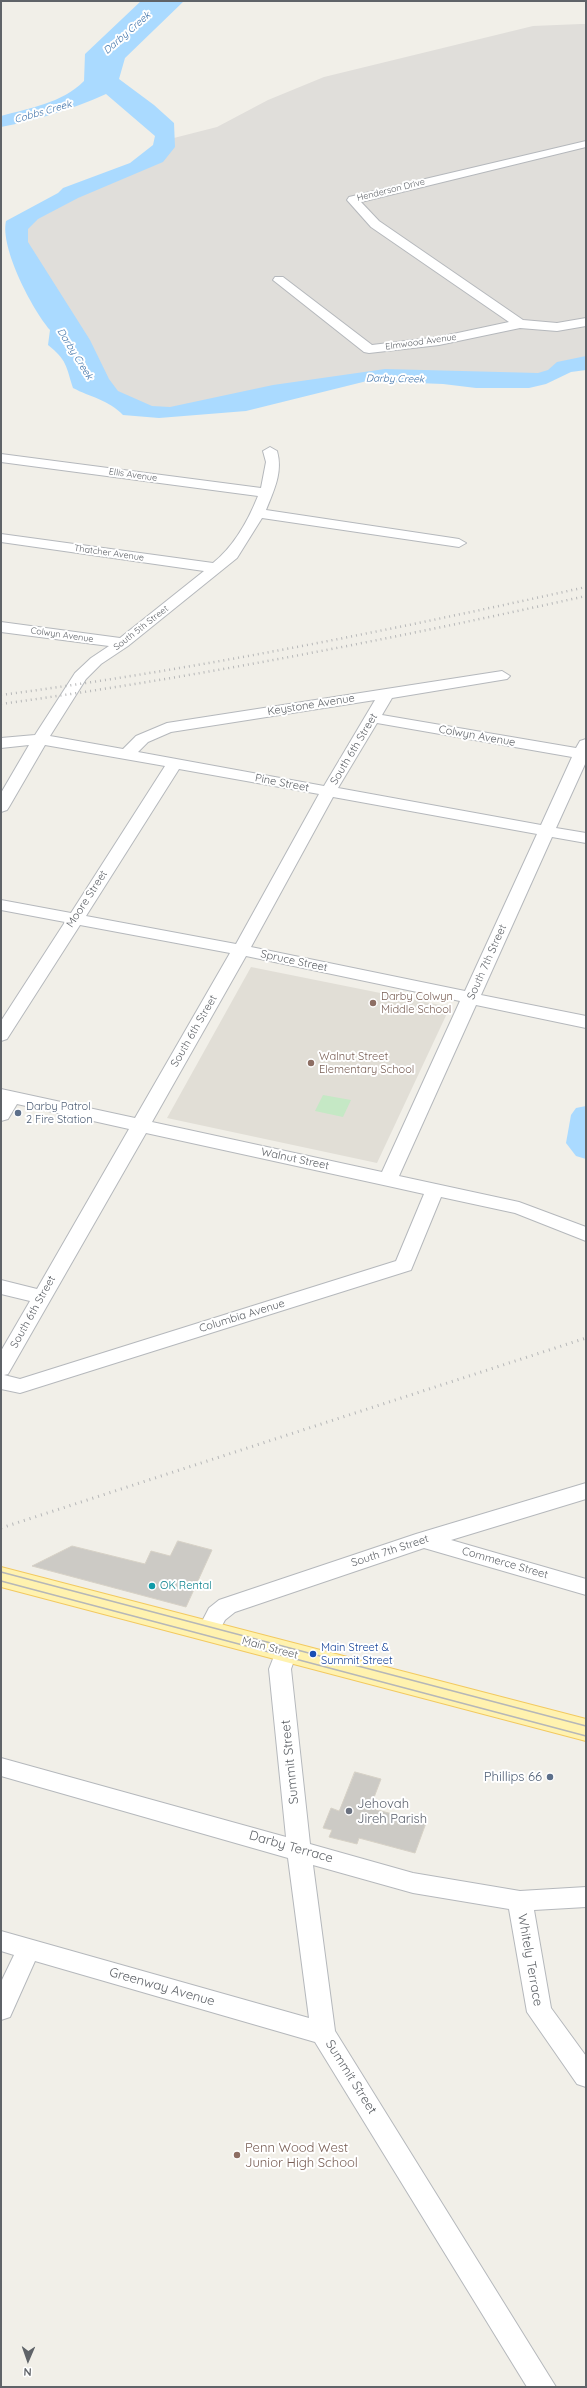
<!DOCTYPE html>
<style>
body{margin:0}
#map{position:relative;width:587px;height:2388px;overflow:hidden;background:#f1efe8;font-family:Quicksand,sans-serif}
canvas{display:block}
.frame{position:absolute;inset:0;border:2px solid #5f6368;pointer-events:none}
.north{position:absolute;left:8px;top:2340px;width:40px;height:40px;-webkit-text-stroke:3px #fff;paint-order:stroke;rotate:182deg;font-size:11px;font-weight:700;line-height:16px;text-align:center;color:#5f6368}
.north::after{content:'';display:block;margin:auto;width:14px;height:18px;background:#5f6368;clip-path:polygon(50% 0,100% 100%,50% 72%,0 100%)}
</style>
<div id="map">
<canvas width="587" height="2388"></canvas>
<div class="frame"></div>
<div class="north">N</div>
</div>
<script>
const context = document.querySelector('canvas').getContext('2d');
context.lineJoin = 'round';
function paint(path, color) { context.fillStyle = color; context.fill(path, 'evenodd'); }
function stroke(path, color, width, dash) { context.strokeStyle = color; context.lineWidth = width; context.lineCap = dash ? 'butt' : 'round'; context.setLineDash(dash || []); context.stroke(path); }
function label(font, color, halo, rows, align = 'center') {
  context.font = font + ' Quicksand,sans-serif'; context.lineWidth = 4; context.setLineDash([]); context.textBaseline = 'middle'; context.strokeStyle = halo; context.fillStyle = color; for (const [text, x, y, turn = 0] of rows) {
    context.save(); context.translate(x, y); context.rotate((+turn || 0) * Math.PI / 180); context.textAlign = isNaN(turn) ? turn : align; if (halo) context.strokeText(text, 0, 0); context.fillText(text, 0, 0); context.restore();
  }
}
const industrial = new Path2D(`
 M581,24H586V363L517,382L363,378L164,409L125,408L14,239L33,216L152,163L166,140L217,127L268,100L324,77L533,26Z`);
const education = new Path2D(`
 M251,967L450,1007L377,1163L167,1118Z`);
const green = new Path2D(`
 M323,1095L351,1100L343,1117L315,1111Z`);
const water = new Path2D(`
 M141,1H184L125,58L119,79L154,105L174,123L175,147L163,162L78,198L38,219L28,229V242L90,340L109,379L118,391L152,406L170,407L273,385L385,369L538,373L548,370L557,362L586,356V370L571,372L546,384L529,388H476L443,384L367,381L246,411L159,418L123,415C109,400 90,397 73,388C66,366 67,360 48,345L50,330C32,309 0,248 6,221L58,193L63,188L130,163L153,145L155,136L106,94C73,109 37,120 1,127V116C30,108 62,103 84,81L85,54Z`);
const river = new Path2D(`
 M586,1106V1159L576,1156L566,1143L571,1115L576,1108Z`);
const building = new Path2D(`
 M178,1541L212,1550L186,1607L32,1566L72,1546L145,1564L151,1551L170,1556Z
 M355,1772L381,1779L370,1808L426,1823L415,1853L359,1838L357,1844L329,1837L332,1830L323,1828L331,1808L339,1811Z`);
const minor = new Path2D(`
 M586,141V147L361,202L379,221L523,320L557,323L586,318V326L557,331L520,328L439,345L369,353L364,352L273,280L275,277H283L372,345L439,337L509,322L371,227L347,200L349,197Z
 M270,447L277,451C283,472 274,490 266,510L459,539L466,543L459,547L262,518L237,558L128,646L101,664L86,679L50,736L123,749L136,736L167,723L502,671L510,676L507,679L392,698L382,715L576,748L580,741L586,739V762L556,828L586,833V843L552,837L481,995L586,1016V1028L476,1005L399,1176L519,1202L586,1227V1241L515,1213L441,1197L411,1270L20,1393L1,1389V1351L30,1301L1,1294V1280L37,1289L129,1129L17,1104L8,1119L1,1121V1089L135,1118L230,953L80,925L7,1039L1,1041V1021L65,922L1,910V900L71,913L165,766L45,745L9,807L7,810L1,812V793L29,745L1,748V738L35,735L75,673L91,658L109,646L1,632V622L120,638L204,571L1,542V534L213,563C234,546 248,521 258,496L1,462V454L261,488L266,462L263,451ZM375,700L324,786L138,752L148,742L171,732ZM377,723L572,757L541,825L338,788ZM179,769L319,794L236,944L86,916ZM333,797L537,834L465,991L251,947ZM246,956L460,1001L382,1172L152,1122ZM146,1133L388,1186L424,1194L396,1261L20,1379L4,1375L8,1374Z
 M586,1483V1499L451,1540L586,1579V1595L424,1548L235,1612L225,1620L216,1637L208,1640L200,1637L197,1631L209,1608L219,1600L416,1534Z
 M286,1643L294,1646L297,1652L291,1669L310,1844L413,1873L520,1891L586,1887V1907L534,1910L551,2008L586,2056V2087L577,2084L527,2012L509,1909L413,1893L313,1865L335,2031L556,2387H527L315,2042L35,1961L10,2017L1,2020V1982L14,1955L1,1951V1931L309,2018L288,1858L1,1776V1758L286,1837L269,1669L278,1646Z`);
const major = new Path2D(`
 M1,1567L586,1719V1741L1,1587Z`);
const tram = new Path2D(`
 M1,1572L586,1726
 M1,1581L586,1736`);
const railFar1 = new Path2D(`
 M1,695C198,669 392,630 586,587
 M1,704C198,677 392,639 586,596`);
const rail = new Path2D(`
 M1,1528L586,1338`);
const markers = [
 [373,1003,4,"#8d6e63"],
 [311,1063,4,"#8d6e63"],
 [18,1113,4,"#5c6f8a"],
 [152,1586,4,"#0f9aa8"],
 [313,1654,4,"#1a4fb4"],
 [550,1777,4,"#5c6f8a"],
 [349,1811,4,"#6b7280"],
 [237,2155,4,"#8d6e63"]
];
const farStreetnames = [
 ["Henderson Drive",391,190,-14],
 ["Elmwood Avenue",421,342,-8],
 ["Ellis Avenue",133,475,8],
 ["Thatcher Avenue",109,553,8],
 ["South 5th Street",141,628,-38],
 ["Colwyn Avenue",62,635,8]
];
const farWaternames = [
 ["Darby Creek",127,33,-41],
 ["Cobbs Creek",43,112,-16],
 ["Darby Creek",75,354,58],
 ["Darby Creek",395,379,1]
];
const streetNames = [
 ["Keystone Avenue",311,705,-9],
 ["Colwyn Avenue",477,736,10],
 ["South 6th Street",354,749,-59],
 ["Pine Street",282,783,11],
 ["Moore Street",87,899,-57],
 ["Spruce Street",294,961,12],
 ["South 7th Street",487,962,-66],
 ["South 6th Street",194,1031,-60],
 ["Walnut Street",295,1159,12],
 ["South 6th Street",33,1312,-61],
 ["Columbia Avenue",242,1316,-17],
 ["South 7th Street",390,1551,-18],
 ["Commerce Street",505,1563,16],
 ["Main Street",270,1648,15]
];
const educationNames = [
 ["Darby Colwyn",381,997],
 ["Middle School",381,1010],
 ["Walnut Street",319,1057],
 ["Elementary School",319,1070]
];
const serviceNames = [
 ["Darby Patrol",26,1107],
 ["2 Fire Station",26,1120]
];
const cultureNames = [
 ["OK Rental",160,1586]
];
const transitNames = [
 ["Main Street &",321,1648],
 ["Summit Street",321,1661]
];
const nearStreetnames = [
 ["Summit Street",290,1762,-96],
 ["Darby Terrace",291,1847,16],
 ["Whitely Terrace",530,1960,80],
 ["Greenway Avenue",162,1987,16],
 ["Summit Street",351,2077,58]
];
const nearServicenames = [
 ["Phillips 66",542,1777]
];
const nearWorshipnames = [
 ["Jehovah",357,1804],
 ["Jireh Parish",357,1819]
];
const nearEducationnames = [
 ["Penn Wood West",245,2148],
 ["Junior High School",245,2163]
];
paint(industrial, '#e0deda');
paint(education, '#e1ded6');
paint(green, '#c5e8c5');
paint(water, '#aadaff');
paint(river, '#aadaff');
paint(building, '#cccac5');
stroke(building, '#d6d1c6', 1);
stroke(minor, '#b5b8bc', 2);
stroke(major, '#f2c960', 2);
paint(minor, '#fff');
paint(major, '#fff2af');
stroke(tram, '#b6b7b8', 1.5);
stroke(railFar1, '#b6b7b8', 2.5, [1, 4]);
stroke(rail, '#b6b7b8', 3, [1, 5]);
for (const [x, y, r, color] of markers) { const dot = new Path2D(); dot.arc(x, y, r, 0, 2 * Math.PI); context.fillStyle = color; context.fill(dot); stroke(dot, '#fff', 1.5); }
label('9px', '#5f6368', '#fff', farStreetnames);
label('italic 10px', '#4174aa', '#fff', farWaternames);
label('11px', '#5f6368', '#fff', streetNames);
label('11px', '#785e54', '#fff', educationNames, 'left');
label('11px', '#4e5e75', '#fff', serviceNames, 'left');
label('11px', '#0d838f', '#fff', cultureNames, 'left');
label('11px', '#164399', '#fff', transitNames, 'left');
label('13px', '#5f6368', '#fff', nearStreetnames);
label('13px', '#4e5e75', '#fff', nearServicenames, 'right');
label('13px', '#5b616d', '#fff', nearWorshipnames, 'left');
label('13px', '#785e54', '#fff', nearEducationnames, 'left');
</script>
